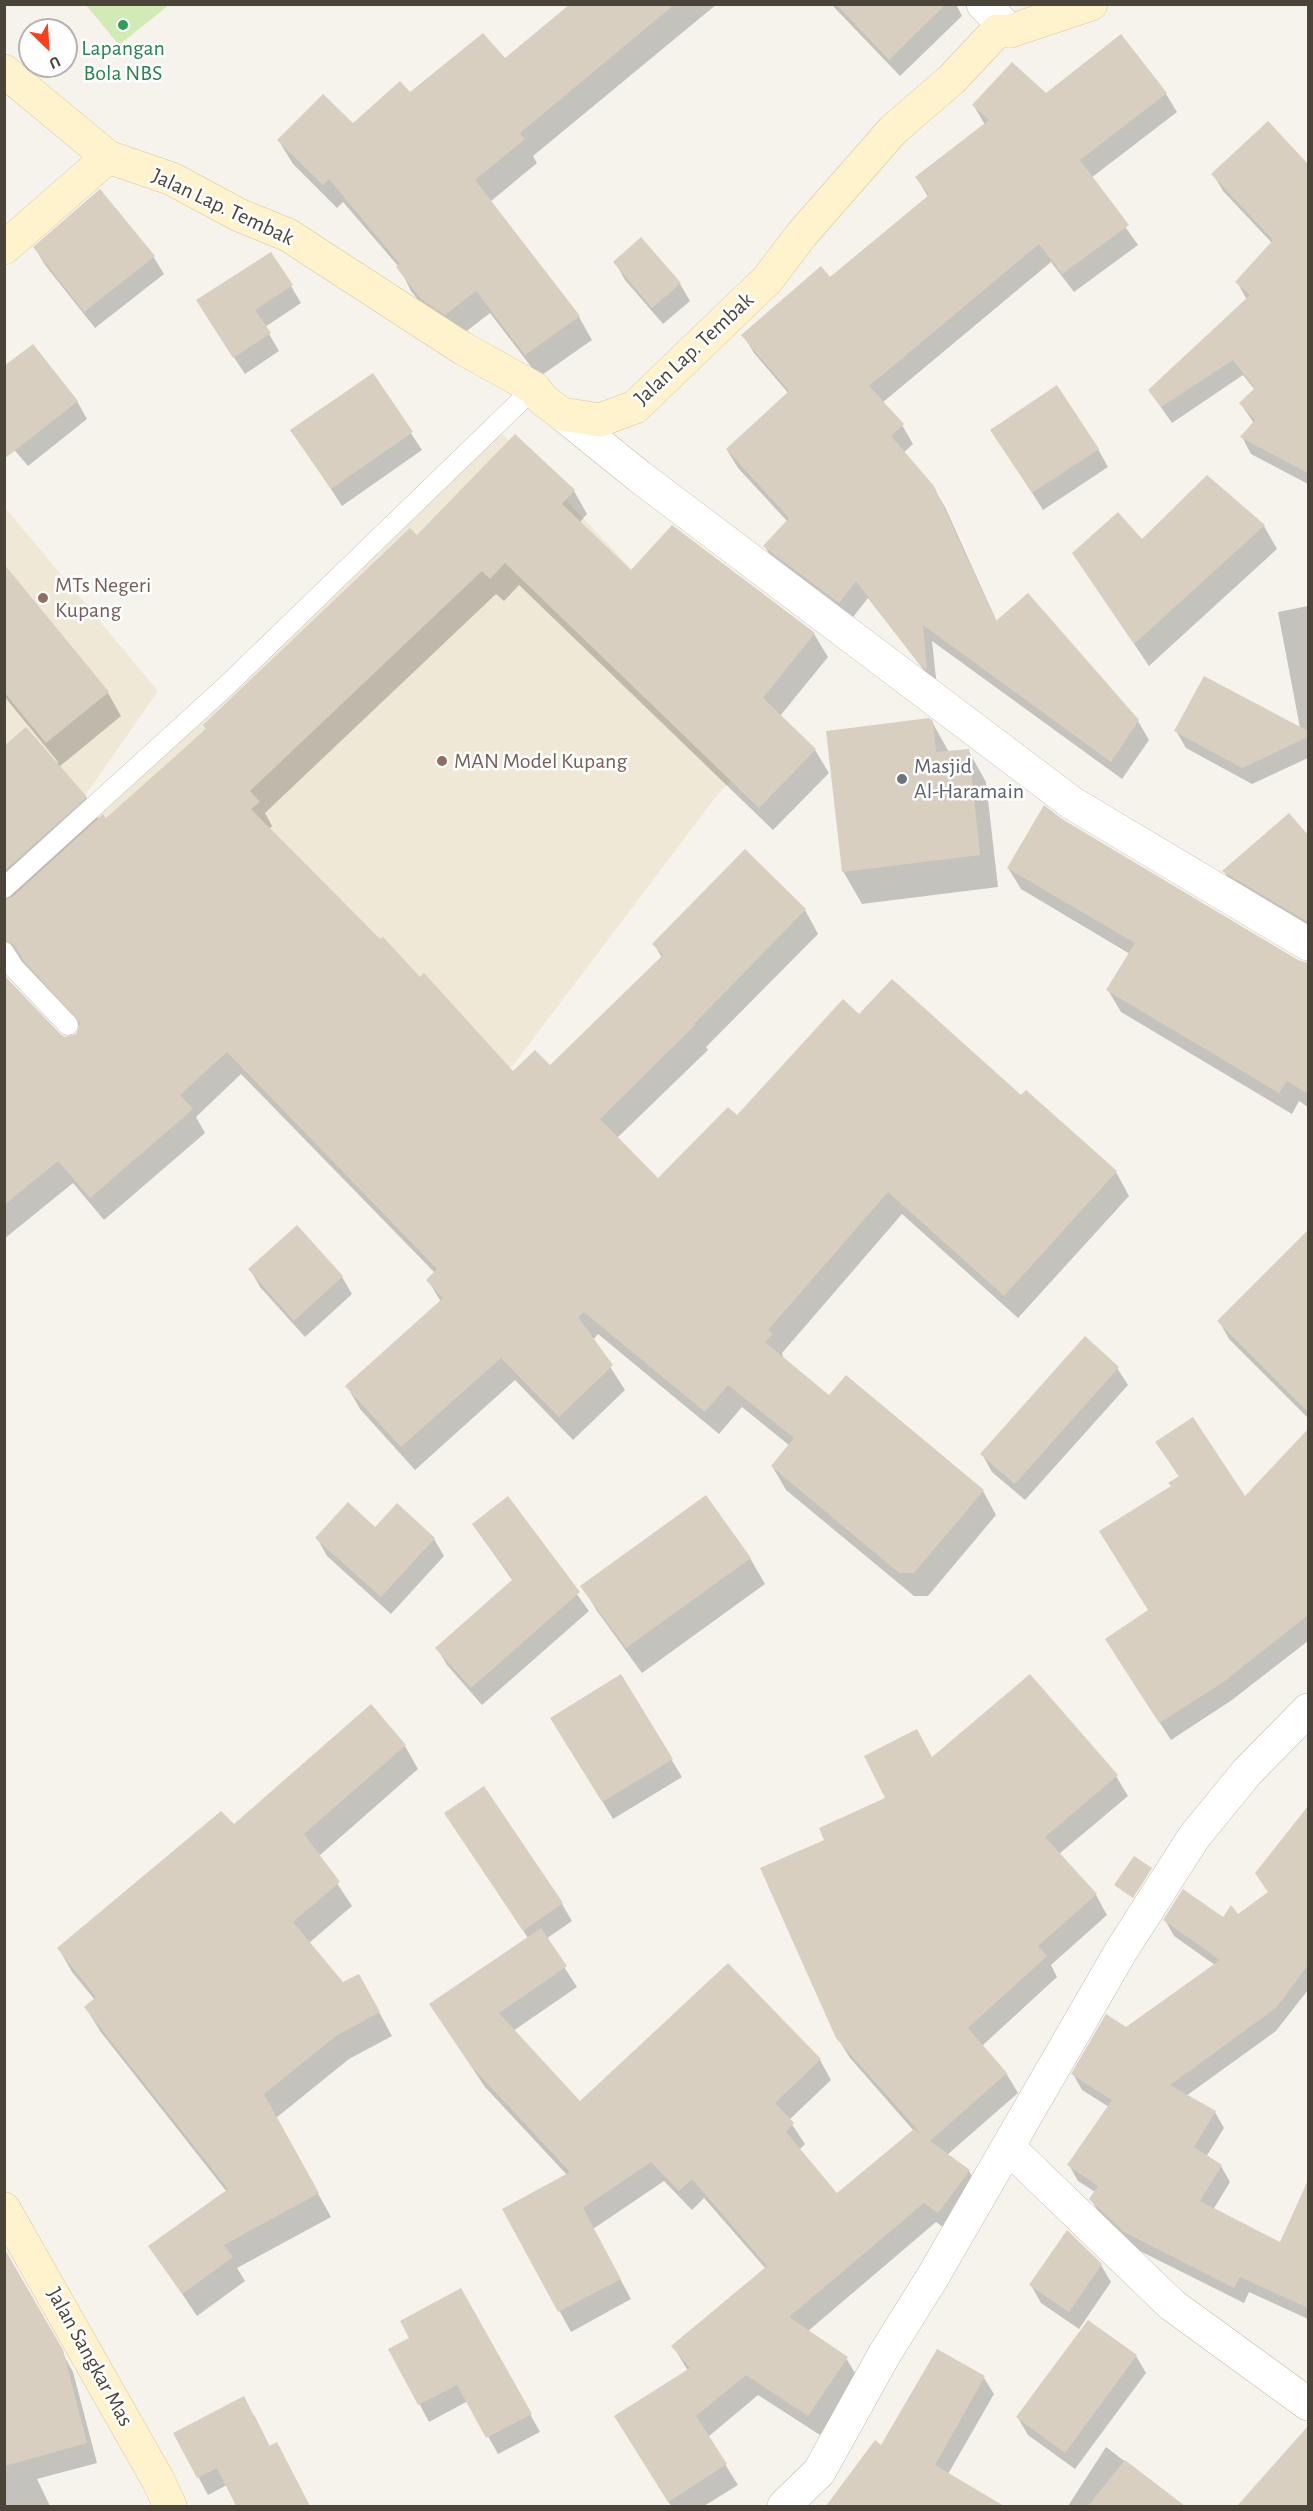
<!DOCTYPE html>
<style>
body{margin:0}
#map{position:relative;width:1313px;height:2511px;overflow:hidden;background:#f6f3ec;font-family:"Alegreya Sans",sans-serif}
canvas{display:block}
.frame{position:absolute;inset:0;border:6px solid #4b4439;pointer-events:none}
.north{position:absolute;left:18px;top:18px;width:60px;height:60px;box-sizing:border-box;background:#fff;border:2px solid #b7b4b0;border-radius:50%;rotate:155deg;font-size:16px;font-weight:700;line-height:24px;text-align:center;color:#4b4439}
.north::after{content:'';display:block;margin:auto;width:21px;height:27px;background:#fc3f1d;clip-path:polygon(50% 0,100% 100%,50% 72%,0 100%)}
</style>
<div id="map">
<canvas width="1313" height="2511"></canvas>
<div class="frame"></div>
<div class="north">U</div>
</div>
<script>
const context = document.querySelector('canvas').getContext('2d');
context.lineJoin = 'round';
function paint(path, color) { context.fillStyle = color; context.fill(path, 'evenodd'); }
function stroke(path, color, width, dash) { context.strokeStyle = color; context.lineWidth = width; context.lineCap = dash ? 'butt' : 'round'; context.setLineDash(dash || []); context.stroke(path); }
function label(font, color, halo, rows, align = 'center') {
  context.font = font + ' "Alegreya Sans",sans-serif'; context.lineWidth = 5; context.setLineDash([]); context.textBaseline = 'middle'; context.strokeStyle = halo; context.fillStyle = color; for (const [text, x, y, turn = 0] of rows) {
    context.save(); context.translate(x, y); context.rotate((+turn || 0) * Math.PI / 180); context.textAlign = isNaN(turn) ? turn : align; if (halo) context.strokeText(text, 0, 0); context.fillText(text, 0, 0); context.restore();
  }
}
const education = new Path2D(`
 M500,431L783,728L718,794L514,1064L444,1127L5,924L4,875Z
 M4,506L158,691L80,803L4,864Z`);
const green = new Path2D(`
 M86,5H169L119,45Z`);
const shadow = new Path2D(`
 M572,4H717L533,156L537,163L490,202L579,317L592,340L539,377L490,313L459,337L436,322L411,291L399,267L343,202L337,208L293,164L279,141L353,125L410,94L505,60Z
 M831,4H956L962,16L900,76Z
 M1121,36L1166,94L1177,112L1091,178L1138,245L1074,292L1051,262L882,403L902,425L913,444L903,453L933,487L945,507L997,622L1138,721L1149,740L1122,779L932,641L937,687L868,598L850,621L775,565L765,546L788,522L738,468L727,450L789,394L754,353L743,335L830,279L928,197L917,178L985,125L974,106L1046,95Z
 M1268,123L1308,166V484L1251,454L1242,437L1254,423L1240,403L1255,390L1243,375L1172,423L1149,390L1247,300L1237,282L1272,243L1223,191L1213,174Z
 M35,248L153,256L164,274L95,328L45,265Z
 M615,262L680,284L690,301L663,324L625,280Z
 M291,286L301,303L265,327L279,351L245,374L208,318Z
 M372,375L422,450L342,506L292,430Z
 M77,401L87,419L28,466L4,438Z
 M992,430L1098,449L1108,467L1043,510Z
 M1207,477L1264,526L1277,549L1149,666L1088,576L1142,541Z
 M574,491L587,514L580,522L631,572L814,634L828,657L780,716L815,750L829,773L773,830L519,585L504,601L496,594L265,813L272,826L269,829L513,1073L550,1067L662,958L654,944L745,851L805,910L818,934L706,1047L708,1050L617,1138L657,1180L860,1016L1021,1097L1026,1092L1116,1172L1129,1196L1018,1318L902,1214L782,1353L784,1360L829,1397L983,1491L996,1515L928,1596H914L786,1490L772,1466L790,1446L742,1407L719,1434L598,1334L593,1340L625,1390L573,1440L515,1380L415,1470L360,1409L347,1386L441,1302L428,1280L435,1273L241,1074L196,1117L205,1133L104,1220L73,1183L4,1239V748L56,764L58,762L4,696V566L108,693L121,716L59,767L86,797L99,820H106L417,537ZM19,963L29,969L39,984L81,1029L78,1035L64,1038L5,977L10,966Z
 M1308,606V758L1252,784L1186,748L1176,731L1300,728L1278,612Z
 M932,722L949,752L968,750L986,782L998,887L862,904L843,871Z
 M1061,820L1298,961L1308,964V1107L1299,1101L1292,1114L1121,1012L1108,990L1130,954L1021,889L1008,868Z
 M1274,828L1308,843V936L1236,892L1224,871Z
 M297,1227L342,1277L352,1294L305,1337L260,1287L250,1269Z
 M1308,1239V1418L1229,1339L1219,1321Z
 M1117,1368L1128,1385L1025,1500L992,1472L982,1454Z
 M1308,1432V1641L1232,1700L1171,1740L1117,1657L1149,1611L1172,1487L1180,1478L1168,1460L1245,1499Z
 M508,1499L589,1611L482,1705L447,1665L437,1648L513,1581L473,1525Z
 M375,1529L434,1539L444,1556L391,1614L327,1556L317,1538Z
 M750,1558L765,1584L642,1673L597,1611L582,1586Z
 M621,1677L682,1777L613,1819L563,1736Z
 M405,1746L418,1769L319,1856L352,1906L309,1943L343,1984L372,1999L392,2036L349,2059L276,2118L331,2217L237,2268L245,2281L197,2316L150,2246L227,2192L100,2031L86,2008L95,2000L72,1972L59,1949L234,1826Z
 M932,1759L1116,1776L1128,1796L1059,1854L1096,1895L1107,1915L1051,1965L1057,1977L982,2046L1006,2073L1018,2093L947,2155L969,2171L981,2191L950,2232L936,2222L807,2332L846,2358L858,2378L820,2435L758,2395L708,2437L738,2485L704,2506H671L628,2436L688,2371L673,2346L766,2269L704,2198L692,2210L664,2181L593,2229L631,2299L571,2332L504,2210L567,2175L485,2087L443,2024L528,1938L446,1814L562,1904L572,1921L546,1939L577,1987L513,2031L580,2103L728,1965L820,2060L831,2080L789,2120L805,2144L799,2150L837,2195L914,2131L850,2058L837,2037L826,1841L887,1798Z
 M1300,1818L1308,1824V1990L1276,2031L1186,2096L1215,2112L1224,2128L1206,2157L1221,2166L1230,2182L1213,2210L1281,2244L1292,2219L1308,2227V2319L1249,2292L1244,2303L1134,2248L1100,2215L1091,2199L1095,2192L1078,2181L1069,2165L1109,2107L1082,2090L1073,2074L1126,2029L1215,1965L1174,1936L1165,1920L1238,1916L1269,1893Z
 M4,2248L73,2372L97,2463L37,2479L50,2506H4Z
 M1101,2265L1111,2282L1079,2329L1041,2303L1031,2285Z
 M461,2290L540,2432L498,2454L468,2401L429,2422L390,2349L411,2339Z
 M1136,2356L1146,2373L1075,2469L1028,2435L1018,2418Z
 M984,2378L994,2394L948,2474L1001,2506H828L875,2442L882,2447Z
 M254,2415L270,2447L286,2461L309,2506H238L227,2485L208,2495L175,2434Z
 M1106,2447L1183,2506H1068Z
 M1292,2447L1308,2462V2506H1239Z`);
const building = new Path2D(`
 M570,4H675L520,133L525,139L475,180L580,316L525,355L476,291L445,315L421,299L396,267L400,264L329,179L323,185L277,140L323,94L353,123L400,81L410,92L483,33L505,58Z
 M836,4H946L889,60Z
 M1121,34L1167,93L1080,160L1129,225L1062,274L1039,244L869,386L904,424L891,436L934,486L996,621L1028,593L1139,720L1111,762L923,625L927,670L919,664L856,581L839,603L763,546L789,518L726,449L789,391L741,335L821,266L830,277L929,195L915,177L989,120L972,105L1012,62L1046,93Z
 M1268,121L1308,164V473L1240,437L1255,420L1239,403L1255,388L1233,360L1161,407L1148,390L1250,295L1235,282L1273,240L1211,174Z
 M100,189L155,256L84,312L33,247Z
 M641,237L681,283L652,308L613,262Z
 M271,252L293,285L255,310L271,333L233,358L196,300Z
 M33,344L78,401L4,459V366Z
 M373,373L413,432L331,489L290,430Z
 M1057,385L1099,449L1032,493L990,430Z
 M515,434L575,490L562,504L631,570L672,525L815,633L763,698L816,749L759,808L505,563L490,579L482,571L250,791L260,802L251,809L380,939L383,937L420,977L424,973L513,1071L535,1050L550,1065L663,955L652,944L745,849L806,909L694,1024L695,1025L600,1119L658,1178L728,1107L737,1115L843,999L859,1014L892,979L1021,1095L1026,1090L1117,1171L1004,1296L888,1192L768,1330L773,1334L765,1342L829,1395L846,1375L984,1490L914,1573H899L771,1466L794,1438L728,1385L705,1412L584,1312L578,1317L613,1365L559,1417L501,1358L401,1447L345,1386L443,1298L426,1280L437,1269L227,1052L180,1095L193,1109L90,1198L58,1161L4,1205V975L60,1034L65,1037L76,1034L80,1023L24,961L14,945L4,940V900L12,897L103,814L106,818L206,729L203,725L410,528L417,535Z
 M1207,475L1265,525L1134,644L1072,553L1118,512L1142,539Z
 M4,564L109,692L46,743L4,692Z
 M1204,676L1308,731V737L1242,768L1174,731Z
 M929,718L933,721L936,752L969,749L980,855L842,872L826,731Z
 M26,727L87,797L4,871V746Z
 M1044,805L1062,819L1298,960L1308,963V1094L1287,1081L1279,1093L1106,990L1135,943L1007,868Z
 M1289,813L1308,835V922L1222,871Z
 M297,1225L343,1276L294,1321L248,1269Z
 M1308,1230V1412L1217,1321Z
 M1085,1336L1119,1367L1015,1484L980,1454Z
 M1193,1417L1245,1496L1308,1429V1615L1222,1683L1159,1723L1105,1639L1148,1610L1099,1531L1171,1486L1168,1483L1179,1476L1155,1442Z
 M706,1495L751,1558L626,1648L580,1586Z
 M508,1496L580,1592L471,1688L435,1648L513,1579L472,1524Z
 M348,1502L375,1527L397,1503L435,1538L381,1597L315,1538Z
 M621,1674L673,1759L602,1802L550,1718Z
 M1030,1674L1118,1775L1045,1837L1097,1894L1038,1946L1047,1956L968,2028L1007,2073L930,2141L970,2170L938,2213L924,2203L789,2317L848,2357L808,2416L746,2375L696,2416L727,2464L668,2502L614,2416L690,2368L671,2346L767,2266L692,2179L679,2191L651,2162L583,2208L621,2279L558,2312L502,2209L570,2172L471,2066L429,2004L541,1928L567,1966L499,2013L580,2101L728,1963L821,2059L775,2103L794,2123L786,2132L837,2193L914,2129L922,2135L836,2038L760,1868L824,1840L819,1828L885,1798L864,1756L917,1729L932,1757Z
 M371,1704L406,1745L304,1834L340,1882L293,1922L343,1982L359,1974L380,2012L336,2036L264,2094L319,2193L224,2245L233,2257L182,2294L148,2246L228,2189L84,2007L96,1997L57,1948L221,1811L234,1824Z
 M484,1786L563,1903L523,1931L444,1813Z
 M1308,1806V1965L1276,2008L1170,2085L1216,2111L1194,2147L1222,2165L1200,2201L1280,2242L1308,2180V2308L1240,2277L1234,2288L1124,2232L1089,2199L1098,2186L1067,2165L1112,2100L1071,2074L1106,2014L1126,2027L1220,1960L1163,1920L1183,1889L1223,1917L1231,1905L1238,1914L1268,1892L1255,1873Z
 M1134,1856L1152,1868L1133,1898L1114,1885Z
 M1067,2230L1102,2264L1069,2312L1029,2285Z
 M4,2248L63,2350L87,2443L4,2466Z
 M461,2288L532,2414L486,2438L457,2385L418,2405L388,2349L409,2338L400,2321Z
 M1088,2320L1137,2355L1065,2453L1016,2417Z
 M937,2349L985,2376L935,2465L1004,2506H826L875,2440L881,2445Z
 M244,2396L269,2446L277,2442L310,2506H236L217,2468L197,2478L173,2433Z
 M1308,2426V2506H1237Z
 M1125,2460L1185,2506H1088Z`);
const lane = new Path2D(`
 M4,888L224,688L534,388
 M4,952L14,968L68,1025`);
const street = new Path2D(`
 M983,4L1010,31
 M562,414L640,477L1072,803L1308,944
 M1008,2147L1172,2305L1308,2404
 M784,2506L819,2472L884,2355L932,2278L1121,1951L1194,1837L1247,1772L1308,1710`);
const secondary = new Path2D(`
 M4,71L108,157L172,179L239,215L288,235L462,348L534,388L542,399L562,414L600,420L635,407L767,280L802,234L893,130L952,79L997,31H1010L1091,4
 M4,248L108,157
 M4,2209L158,2480L170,2506`);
const markers = [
 [123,25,6,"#2e9e5b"],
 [43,598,6,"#8d6e63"],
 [442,761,6,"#8d6e63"],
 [902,779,6,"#6b7280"]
];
const leisureNames = [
 ["Lapangan",123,48],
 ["Bola NBS",123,73]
];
const streetNames = [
 ["Jalan Lap. Tembak",223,207,25],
 ["Jalan Lap. Tembak",694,349,-43],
 ["Jalan Sangkar Mas",90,2357,61]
];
const educationNames = [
 ["MTs Negeri",55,585],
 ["Kupang",55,610],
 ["MAN Model Kupang",454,761]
];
const worshipNames = [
 ["Masjid",914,766],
 ["Al-Haramain",914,791]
];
paint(education, '#efe8d6');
paint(green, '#d2eab5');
paint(shadow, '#0003');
paint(building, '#d8cfc1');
stroke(lane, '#c2bbae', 21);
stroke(street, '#c2bbae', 34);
stroke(secondary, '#d6c79b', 34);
stroke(lane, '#fff', 20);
stroke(street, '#fff', 33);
stroke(secondary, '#fff3cd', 33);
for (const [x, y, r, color] of markers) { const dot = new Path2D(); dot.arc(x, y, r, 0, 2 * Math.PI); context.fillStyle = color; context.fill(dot); stroke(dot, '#fff', 2); }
label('22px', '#27864d', '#fff', leisureNames);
label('22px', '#4b4439', '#fff', streetNames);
label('22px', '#785e54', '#fff', educationNames, 'left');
label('22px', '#5b616d', '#fff', worshipNames, 'left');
</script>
